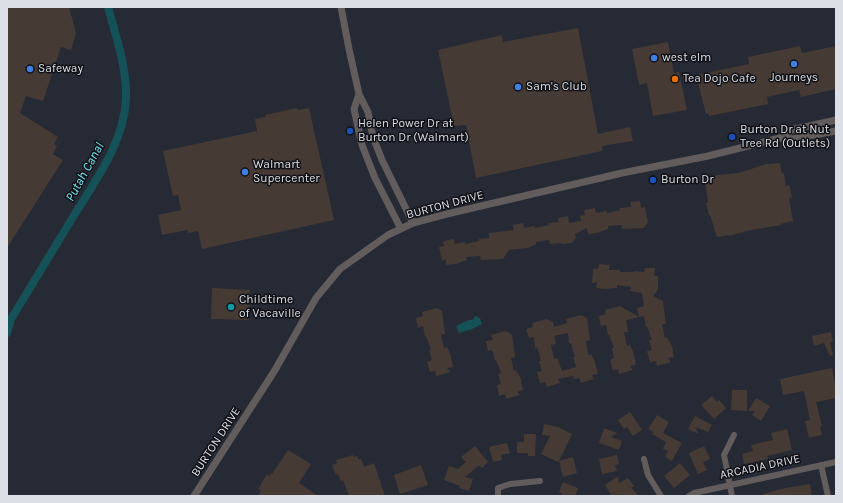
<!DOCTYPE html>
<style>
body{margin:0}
#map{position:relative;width:843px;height:503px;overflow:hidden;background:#262a34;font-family:Karla,sans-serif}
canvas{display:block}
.frame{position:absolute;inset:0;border:8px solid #dddfe6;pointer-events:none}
</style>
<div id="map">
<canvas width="843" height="503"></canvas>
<div class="frame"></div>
</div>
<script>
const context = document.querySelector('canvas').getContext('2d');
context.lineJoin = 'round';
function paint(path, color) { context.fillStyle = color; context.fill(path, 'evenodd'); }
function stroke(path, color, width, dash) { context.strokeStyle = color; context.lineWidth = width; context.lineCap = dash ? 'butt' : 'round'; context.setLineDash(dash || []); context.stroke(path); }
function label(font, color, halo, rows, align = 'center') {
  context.font = font + ' Karla,sans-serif'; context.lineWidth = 3; context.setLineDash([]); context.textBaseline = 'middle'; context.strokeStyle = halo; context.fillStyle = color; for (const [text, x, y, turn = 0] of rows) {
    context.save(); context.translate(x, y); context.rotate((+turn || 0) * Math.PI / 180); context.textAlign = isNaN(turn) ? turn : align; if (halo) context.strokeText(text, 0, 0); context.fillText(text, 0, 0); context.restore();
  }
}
const water = new Path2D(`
 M477,316L478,318H480L482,324L472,329L459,333L456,326L466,321L474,319V317Z`);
const canal = new Path2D(`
 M7,333L11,319L19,306C37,276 55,247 73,217C95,181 124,143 126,99C127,67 116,37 108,7`);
const building = new Path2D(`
 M7,7H69L76,33L71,50L61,47L43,101L26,96L20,113L58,137L54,144L57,146L53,154L63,160L7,248Z
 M578,28L598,134L630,127L633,141L602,146V151L476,178L466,125L454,126L438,50L502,35L503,42Z
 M668,42L674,73L679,72L687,110L653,116L647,83L639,85L632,49Z
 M800,46L802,53L836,46V89L801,97L799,90L767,97L768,104L709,116L708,113L706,114L696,75L749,64L748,57Z
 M297,108L298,110L309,108L334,220L202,249L198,231L188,233L187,230L162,235L158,215L181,210L178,195L173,196L163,151L257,131L255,119L266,117L265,115Z
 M780,163L782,174L784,173L786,186L789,185L792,197L789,198L793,221L781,224V225L751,230L729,236V235L717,237L710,215H709L706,203H708L705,179L718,175L739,173L766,164Z
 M640,201L641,208L645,207L647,218L648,222L644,228L622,229L621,225L608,226V229L597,233L588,234L587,228L575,234L576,238L572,243L561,244V243L550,244L549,240L536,242V244L528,248L509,250L503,259L481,260L480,256L466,257L467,260L456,264L446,265V259L442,261L439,247L444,246L443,241L454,239L455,244L465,242V244L479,241V239L489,238V233L514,230L513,225L523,223L524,228L535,226V228L549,225L548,223L559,222L558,218L568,216L569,223L581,221L580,216L585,215L584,210L595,208L596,213L606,211L607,213L620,210V208L631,207L630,202Z
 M599,264L610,265L609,270H620V272H634V271L644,272L645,268H655L654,276H658V287L657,291L653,296L663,301L666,324H662L665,338L667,337L672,346L674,357L668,358L671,362L657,366L656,361L650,362L647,351L652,350L649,340H652L647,326L646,327L644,316L626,320L628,332H624L627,346L630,345L634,354L636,365L630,366L633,370L619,374L618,369L613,370L610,360L614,358L612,348H614L609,335H608L606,325L601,326L599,316L606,314L605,310L620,306L639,317L637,308L644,306L642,293L630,291L631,287L617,285V288L605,289L596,288L597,282L592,283L593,269H598Z
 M212,288L250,290L249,320L211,319Z
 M437,308L442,311L445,334H441L444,348L447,347L451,356L453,367L447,368L450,372L436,376L435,371L430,372L427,362L432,360L429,350H431L426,336L425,337L423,326L418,328L416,318L423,316L422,312Z
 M581,315L587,318L590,340L586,341L588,355L591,354L595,362L598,374L592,375L594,379L581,383L579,378L574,379L573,376L558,379L560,383L547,387L545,382L540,383L537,372L542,371L539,361H541L537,347L535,348L534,337L529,338L526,329L533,327L532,323L547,319L553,322L554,327L567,323L566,319ZM568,333L569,343H571L575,357H573L576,367L562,371L557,358L554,359L551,345L556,344L554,336Z
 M506,331L512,335L515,357L511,358L514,371L516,370L521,379L523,390L517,392L520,395L506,399L505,394L499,396L497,385L501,384L498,374L501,373L496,360H495L492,350L488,351L486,341L493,340L491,335Z
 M831,332L833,342H830L833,355L830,356L824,343L814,346L812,336Z
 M832,368L836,389V398L816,402L822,426L820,427L822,435L809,438L805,421L810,420L804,391L783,395L780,379Z
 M732,390H747V411L731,410Z
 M712,396L717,402L719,400L726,408L714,419L701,405Z
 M756,398L770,406L761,421L752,415L755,411H748Z
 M630,412L642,430L633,436L627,427L624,429L618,420Z
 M657,415L669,422L663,433L682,443L672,461L665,457L668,451L663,449L666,442L652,434L654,432L648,429Z
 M695,416L712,425L708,432L695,427L699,434L688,429Z
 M544,424L558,427L572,434L559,461L573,457L577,473L563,477L559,461L558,462L541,454L550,436L542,435Z
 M604,428L617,433L611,437L622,441L619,450L599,443Z
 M787,429L792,450L767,456L768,459L744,464L742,454L753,451L751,445L773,440L771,433Z
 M524,434H536L535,456H528V453H517V442H524Z
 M507,443L510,453L501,455L502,460L493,462L489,447Z
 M475,446L488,462L482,468L480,466H478L465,477L473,479L469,491L459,488L460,486L444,480L449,466L458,469L466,462L461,457Z
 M704,446L710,459L703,462L707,470L698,474L689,453Z
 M288,450L311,464L299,483L318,496H262L259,494L261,490L258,489L267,474L269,476L271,473L272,474Z
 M353,455L354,457L357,456L358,459H361L364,467L374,463L385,496H349L343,480L341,481L338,474L336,475L332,465L337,463L336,460Z
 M617,455L619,464L615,465L617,471L602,474L599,459Z
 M680,463L690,475L674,488L664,476Z
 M421,465L428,485L400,494L394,475Z
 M618,476L619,483L628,478L634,486L631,488L639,496H612L605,485Z
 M563,482L578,488L575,496H561L562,493L559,492Z
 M810,484L812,496H763V494L785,488Z`);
const minor = new Path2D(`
 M644,459L648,475L661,496
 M821,465L828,496
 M498,496V488L510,484L540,481
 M689,496L694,493L836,462
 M732,496L724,455L734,435`);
const tertiary = new Path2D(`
 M341,7L349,49L359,94L368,112L373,137L382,160L413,223
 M359,94L354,109L362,145L375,178L401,229
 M784,137L792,139L836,131
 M194,496L275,370L316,298L340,269L388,235L413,223L447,214L622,173L708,156L784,137L791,130L836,120`);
const markers = [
 [654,58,4,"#3f7fe0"],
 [794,64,4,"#3f7fe0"],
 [30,69,4,"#3f7fe0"],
 [675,79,4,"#e8710a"],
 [518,87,4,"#3f7fe0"],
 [350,131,4,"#1a4fb4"],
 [732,137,4,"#1a4fb4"],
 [245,172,4,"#3f7fe0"],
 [653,180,4,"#1a4fb4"],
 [231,307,4,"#0f9aa8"]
];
const poiNames = [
 ["west elm",662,58],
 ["Safeway",38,69],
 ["Journeys",794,78,"center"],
 ["Tea Dojo Cafe",683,79],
 ["Sam's Club",526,87],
 ["Helen Power Dr at",358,124],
 ["Burton Dr (Walmart)",358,138],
 ["Burton Dr at Nut",740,130],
 ["Tree Rd (Outlets)",740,144],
 ["Walmart",253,165],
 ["Supercenter",253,179],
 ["Burton Dr",661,180],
 ["Childtime",239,300],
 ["of Vacaville",239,314]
];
const streetNames = [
 ["BURTON DRIVE",445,205,-15],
 ["BURTON DRIVE",216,442,-57],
 ["ARCADIA DRIVE",760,467,-12]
];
const waterNames = [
 ["Putah Canal",85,172,-61]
];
paint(water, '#145258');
stroke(canal, '#145258', 8);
paint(building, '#463a35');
stroke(minor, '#635c5d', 6);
stroke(tertiary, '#635c5d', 7);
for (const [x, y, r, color] of markers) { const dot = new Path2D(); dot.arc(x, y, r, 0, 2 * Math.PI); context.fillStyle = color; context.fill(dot); stroke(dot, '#111217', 1.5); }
label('12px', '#dddfe6', '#111217', poiNames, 'left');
label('12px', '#dddfe6', '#111217', streetNames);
label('italic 13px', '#75e9f5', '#111217', waterNames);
</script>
